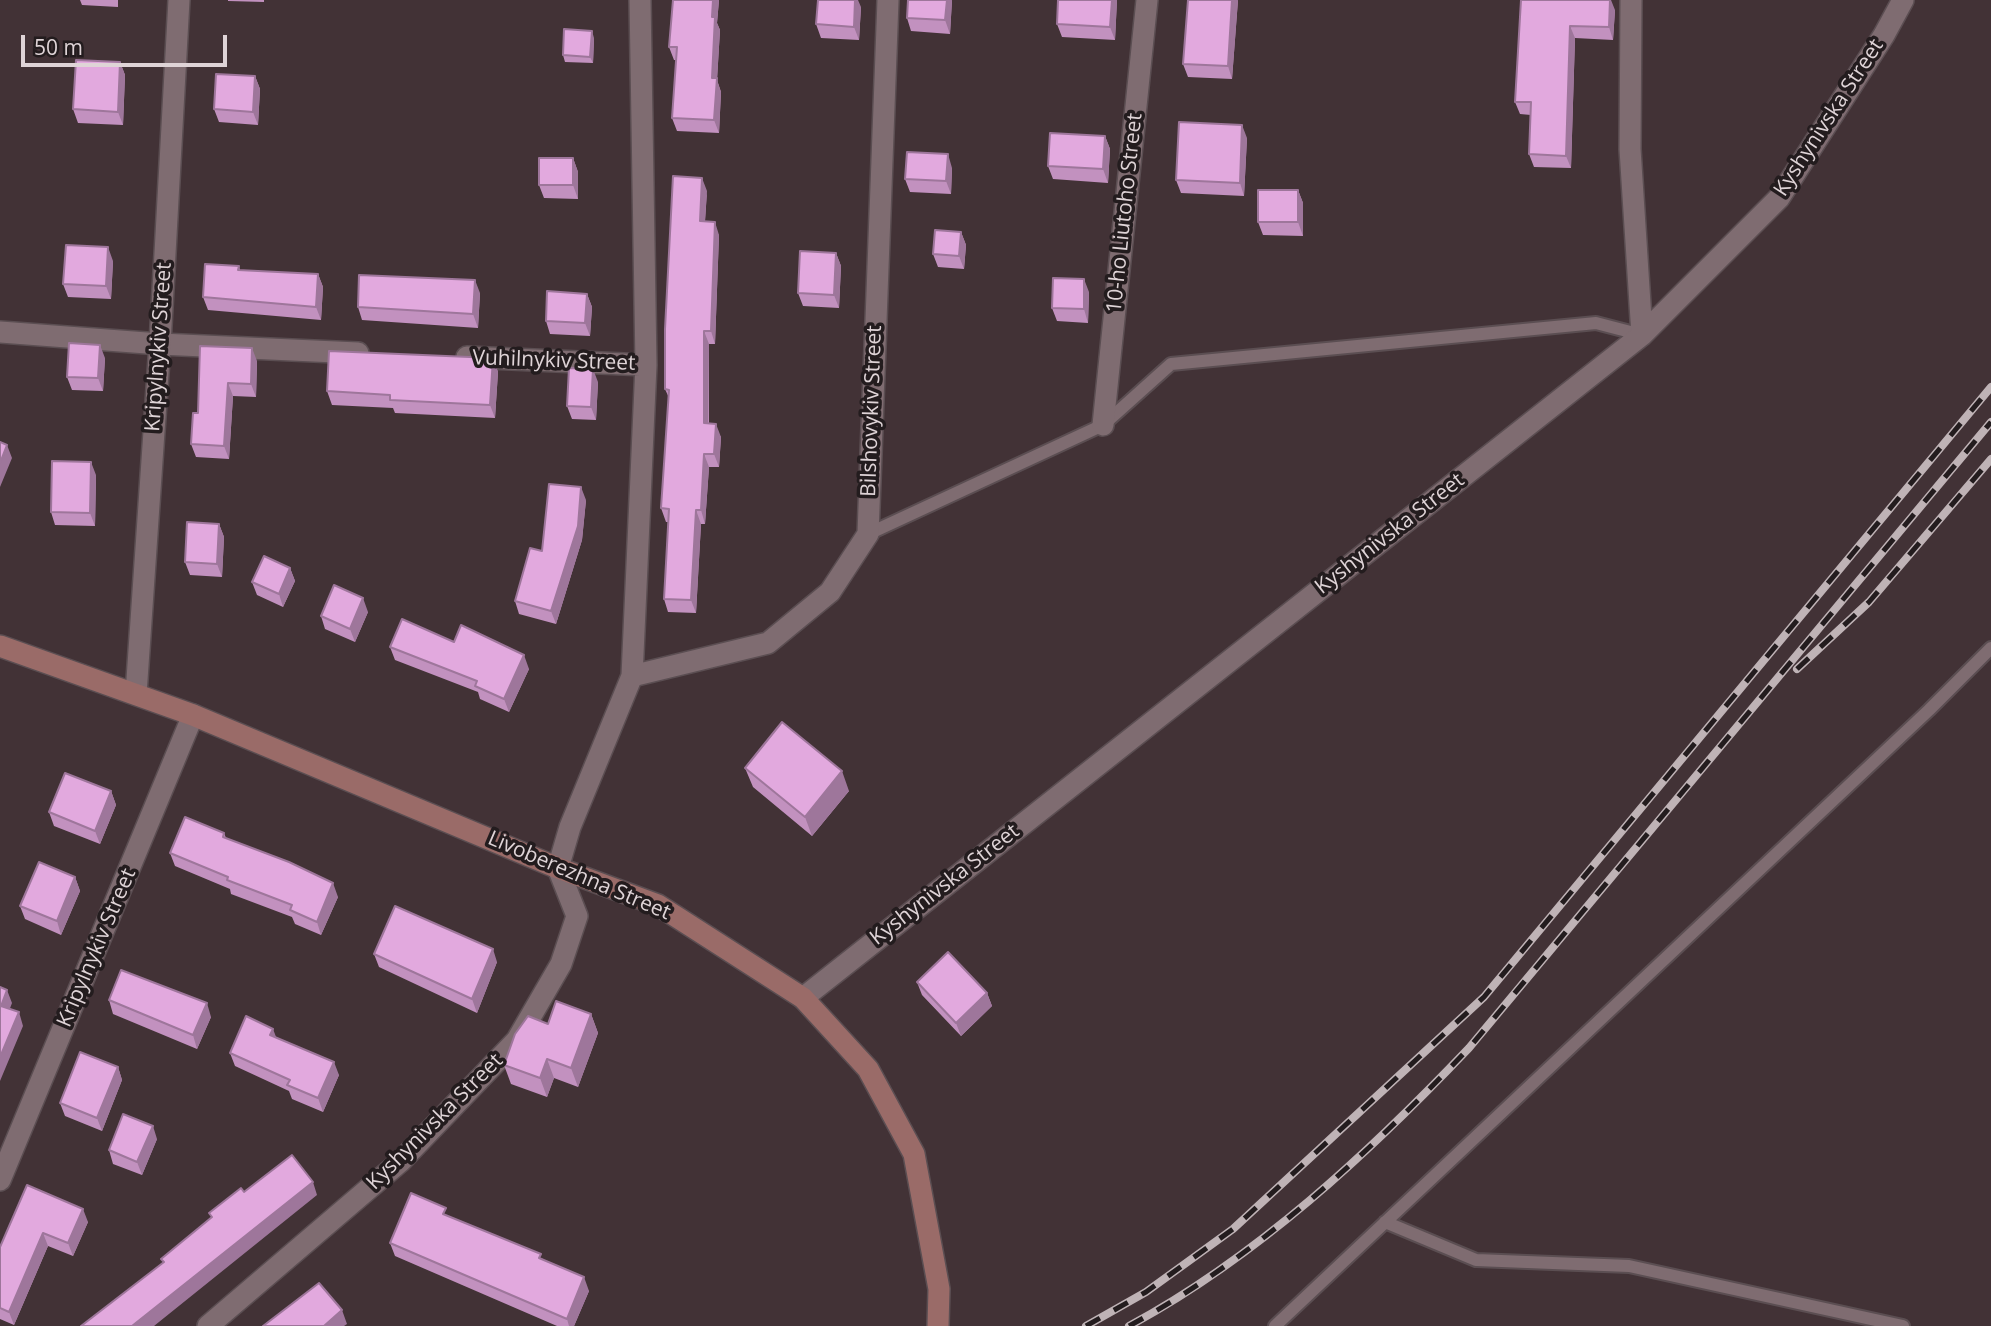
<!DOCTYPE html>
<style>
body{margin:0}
#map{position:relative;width:1991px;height:1326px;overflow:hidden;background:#423236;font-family:"Open Sans",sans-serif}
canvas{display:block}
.scale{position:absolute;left:21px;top:35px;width:206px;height:32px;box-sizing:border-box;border:4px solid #dfd4d7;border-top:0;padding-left:9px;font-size:21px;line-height:24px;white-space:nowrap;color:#dfd4d7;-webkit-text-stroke:5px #231c1e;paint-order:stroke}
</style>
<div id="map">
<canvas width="1991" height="1326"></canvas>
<div class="scale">50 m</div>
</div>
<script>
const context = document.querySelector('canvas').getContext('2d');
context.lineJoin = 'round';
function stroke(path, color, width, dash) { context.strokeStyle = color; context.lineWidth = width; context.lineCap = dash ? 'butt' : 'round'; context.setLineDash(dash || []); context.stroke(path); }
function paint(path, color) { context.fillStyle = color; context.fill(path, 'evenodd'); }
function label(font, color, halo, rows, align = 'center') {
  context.font = font + ' "Open Sans",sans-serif'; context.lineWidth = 7; context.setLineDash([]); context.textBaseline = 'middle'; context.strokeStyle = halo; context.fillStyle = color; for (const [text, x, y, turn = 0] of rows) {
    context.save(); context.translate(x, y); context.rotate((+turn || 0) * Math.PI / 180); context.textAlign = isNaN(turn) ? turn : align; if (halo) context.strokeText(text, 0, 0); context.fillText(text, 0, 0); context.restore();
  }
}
const service = new Path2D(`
 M868,534L1103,425L1171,364L1596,323L1642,335
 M1385,1222L1476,1260L1629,1266L1903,1326
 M1275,1326L1929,710L1991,648`);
const minor = new Path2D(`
 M1631,0L1630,149L1642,335
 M0,332L160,344L358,353
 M467,357L646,365
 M1103,425L1147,0
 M632,676L768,643L830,592L868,534L888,0
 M803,998L1642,335L1779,198L1884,35L1903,0
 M0,1180L193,715
 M208,1326L401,1161L517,1040L561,964L577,916L558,868L570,827L632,676L646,365L640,0`);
const tertiary = new Path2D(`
 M136,694L160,344L179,0`);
const secondary = new Path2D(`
 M0,646L193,715L558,868L658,905L803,998L868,1069L914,1154L939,1289L938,1326`);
const rail = new Path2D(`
 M1797,669L1869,602L1991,459
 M1086,1326L1146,1292L1233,1229L1484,997L1991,387
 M1129,1326C1257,1257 1369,1153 1469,1048L1991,422`);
const wall = new Path2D(`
 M80,0H118V7L82,5Z
 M228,0H264V2L228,1Z
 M673,0H719L717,23L720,30L717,80L721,92L719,133L677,131L672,118L676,60H674L669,47Z
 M952,0L950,34L911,31L907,18Z
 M1117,0L1115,40L1062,37L1057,24Z
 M1238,0L1232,79L1188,77L1183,64Z
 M1521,0L1615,10L1613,40L1575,38L1571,168L1534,167L1529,154L1531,115L1520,114L1515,102Z
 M861,7L859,40L821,38L816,24Z
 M594,38L593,63L565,62L563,55Z
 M120,62L125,75L123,125L78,123L73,109Z
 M255,76L260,89L258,125L219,122L214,109Z
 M1105,136L1110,149L1108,183L1053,179L1048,166Z
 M1247,138L1244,196L1181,193L1176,180Z
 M573,158L578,172V199L544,198L539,185Z
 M952,168L951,194L910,192L905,179Z
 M1298,190L1303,203V236L1263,235L1258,222Z
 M707,191L705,222L719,235L715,344H709V424L721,437L719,467H709L705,524H701L696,613L668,612L664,599L668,522H666L661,508L669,398L665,389Z
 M961,232L966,245L964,269L938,267L933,254Z
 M836,253L841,266L839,308L803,306L798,293Z
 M113,261L111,299L68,297L63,284Z
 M239,266L240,270L318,274L323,287L321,320L208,310L203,297Z
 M1089,292L1088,323L1057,321L1052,308Z
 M480,293L478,328L362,320L358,307Z
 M587,294L592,307L590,336L550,334L546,321Z
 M200,346L257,361L256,397L233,396L229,459L196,457L191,444L198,413Z
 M105,358L103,391L72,390L67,377Z
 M493,358L498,372L495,418L395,413L393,408L332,405L327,391Z
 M598,382L596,420L572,419L567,406Z
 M96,475L95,526L55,525L51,512Z
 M586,500L582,540L556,624L519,614L515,601L542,551Z
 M219,524L224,537L222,577L190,575L185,562Z
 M290,568L295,581L283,607L257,595L252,582Z
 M368,612L355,642L325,629L321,616Z
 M454,642L529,669L509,712L480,699L478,692L395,660L390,647Z
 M745,768L849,791L812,836L753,787Z
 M111,791L116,805L100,844L54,826L49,812Z
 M224,833L226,838L338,897L321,935L295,924L292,917L231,894L230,889L175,866L170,853Z
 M75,877L80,891L61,935L25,919L20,906Z
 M374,954L497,962L477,1013L379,967Z
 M917,982L987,993L992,1006L961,1036L922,995Z
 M109,1000L211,1017L197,1049L113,1014Z
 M591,1014L598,1033L578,1087L554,1078L547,1097L511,1084L504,1065L548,1024Z
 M277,1038L339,1075L323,1112L292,1099L289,1091L235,1066L230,1053Z
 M118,1067L122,1080L102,1131L65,1116L60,1103Z
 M157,1139L142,1175L113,1164L109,1150Z
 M27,1185L88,1222L73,1256L48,1246L14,1325L0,1319V1247Z
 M449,1216L543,1259L589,1291L574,1326H557L395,1256L390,1243Z`);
const shadedWall = new Path2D(`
 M713,0H719L717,23L720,30L717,80L721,92L719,133L714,120L712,78Z
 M855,0H858L861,7L859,40L854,27Z
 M947,0H952L950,34L945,20Z
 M1112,0H1117L1115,40L1110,27Z
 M1232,0H1238L1232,79L1228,66Z
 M1610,0H1611L1615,10L1613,40L1609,27Z
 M1570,26L1575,38L1571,168L1566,156Z
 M592,31L594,38L593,63L590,57Z
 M120,62L125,75L123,125L118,112Z
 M255,76L260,89L258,125L253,112Z
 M1242,125L1247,138L1244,196L1240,183Z
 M1105,136L1110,149L1108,183L1103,169Z
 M948,154L952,168L951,194L946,181Z
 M573,158L578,172V199L573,185Z
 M702,178L707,191L704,234L700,221Z
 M1298,190L1303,203V236L1298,222Z
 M715,222L719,235L715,344L711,331Z
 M961,232L966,245L964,269L959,256Z
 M108,247L113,261L111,299L106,286Z
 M836,253L841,266L839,308L834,295Z
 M318,274L323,287L321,320L316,307Z
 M1084,279L1089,292L1088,323L1084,309Z
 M475,280L480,293L478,328L473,314Z
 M587,294L592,307L590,336L585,323Z
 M704,331L709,344L708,436L704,423Z
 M100,345L105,358L103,391L98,378Z
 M252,348L257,361L256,397L251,384Z
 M493,358L498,372L495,418L490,405Z
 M593,369L598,382L596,420L591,407Z
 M228,383L233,396L229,459L224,446Z
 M716,424L721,437L719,467L714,454Z
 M7,445L12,458L0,487V463Z
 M704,454L709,467L705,524L701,510Z
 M91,462L96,475L95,526L90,513Z
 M581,487L586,500L582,540L556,624L551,611Z
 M696,510L701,524L696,613L691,600Z
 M219,524L224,537L222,577L217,564Z
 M290,568L295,581L283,607L279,594Z
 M363,598L368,612L355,642L350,629Z
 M524,655L529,669L509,712L504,699Z
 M842,771L849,791L812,836L805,817Z
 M111,791L116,805L100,844L95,831Z
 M75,877L80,891L61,935L57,921Z
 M333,883L338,897L321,935L317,922Z
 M493,949L497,962L477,1013L472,999Z
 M7,990L12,1003L6,1019L1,1006Z
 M987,993L992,1006L961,1036L956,1023Z
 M207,1003L211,1017L197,1049L193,1035Z
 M19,1012L23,1026L0,1081V1057Z
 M591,1014L598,1033L578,1087L571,1068Z
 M273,1029L278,1042L270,1035Z
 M547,1059L554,1078L547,1097L540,1078Z
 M334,1062L339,1075L323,1112L318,1098Z
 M118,1067L122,1080L102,1131L97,1118Z
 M153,1126L157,1139L142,1175L137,1162Z
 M313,1182L317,1195L154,1326H132Z
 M83,1209L88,1222L73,1256L68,1243Z
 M43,1233L48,1246L14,1325L9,1312Z
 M584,1277L589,1291L574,1326H569L567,1319Z
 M342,1310L347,1324L344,1326H324Z`);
const building = new Path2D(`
 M673,0H713L712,17H715L712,78H717L714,120L672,118L677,47H669Z
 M818,0H855L854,27L816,24Z
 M908,0H947L945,20L907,18Z
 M1058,0H1112L1110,27L1057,24Z
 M1188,0H1232L1228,66L1183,64Z
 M1521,0H1610L1609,27L1570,26L1566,156L1529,154L1531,102H1515Z
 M564,29L592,31L590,57L563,55Z
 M76,60L120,62L118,112L73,109Z
 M216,74L255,76L253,112L214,109Z
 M1179,122L1242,125L1240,183L1176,180Z
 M1050,133L1105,136L1103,169L1048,166Z
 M907,152L948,154L946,181L905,179Z
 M539,158H573V185H539Z
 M673,176L702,178L700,221L715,222L711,331H704V423L716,424L714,454H704L701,510H696L691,600L664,599L669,509L661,508L669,390L665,389V329Z
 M1258,190H1298V222H1258Z
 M935,230L961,232L959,256L933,254Z
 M66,245L108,247L106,286L63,284Z
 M800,251L836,253L834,295L798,293Z
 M205,264L239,266L238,270L318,274L316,307L203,297Z
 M359,275L475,280L473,314L358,307Z
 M1053,278L1084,279V309L1052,308Z
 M547,291L587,294L585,323L546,321Z
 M69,343L100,345L98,378L67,377Z
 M200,346L252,348L251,384L228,383L224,446L191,444L193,413H198Z
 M329,351L493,358L490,405L390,400V395L327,391Z
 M569,368L593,369L591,407L567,406Z
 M0,442L7,445L0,463Z
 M52,461L91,462L90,513L51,512Z
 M549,484L581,487L578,526L551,611L515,601L530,548L542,551Z
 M187,522L219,524L217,564L185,562Z
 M264,556L290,568L279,594L252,582Z
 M334,585L363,598L350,629L321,616Z
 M402,619L454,642L461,625L524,655L504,699L475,686L477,681L390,647Z
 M782,722L842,771L805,817L745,768Z
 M65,773L111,791L95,831L49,812Z
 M185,817L224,833L223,837L289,862L333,883L317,922L290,910L292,905L227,880L228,877L170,853Z
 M39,862L75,877L57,921L20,906Z
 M395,906L493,949L472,999L374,954Z
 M948,952L987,993L956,1023L917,982Z
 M121,970L207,1003L193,1035L109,1000Z
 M0,987L7,990L1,1006L19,1012L0,1057Z
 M556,1001L591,1014L571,1068L547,1059L540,1078L504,1065L515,1034L528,1016L548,1024Z
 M246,1016L273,1029L270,1035L334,1062L318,1098L287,1085L290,1080L230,1053Z
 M80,1052L118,1067L97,1118L60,1103Z
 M123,1114L153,1126L137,1162L109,1150Z
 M292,1155L313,1182L132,1326H81L164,1262L161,1259L212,1217L209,1213L241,1188L244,1192Z
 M27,1185L83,1209L68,1243L43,1233L9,1312L0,1308V1247Z
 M411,1193L446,1208L443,1214L541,1254L539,1258L584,1277L567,1319L390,1243Z
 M319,1283L342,1310L324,1326H263Z`);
const streetNames = [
 ["Kyshynivska Street",1829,118,-57],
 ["10-ho Liutoho Street",1125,213,-84],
 ["Kripylnykiv Street",159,347,-86],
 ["Vuhilnykiv Street",554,361,2],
 ["Bilshovykiv Street",872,411,-88],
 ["Kyshynivska Street",1390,534,-38],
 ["Livoberezhna Street",579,876,23],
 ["Kyshynivska Street",945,885,-38],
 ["Kripylnykiv Street",97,948,-67],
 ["Kyshynivska Street",435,1122,-45]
];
stroke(service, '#5b4e52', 16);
stroke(minor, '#5b4e52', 24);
stroke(tertiary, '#5b4e52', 24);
stroke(secondary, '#5b4e52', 24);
stroke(service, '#7f6c71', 12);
stroke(minor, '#7f6c71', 21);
stroke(tertiary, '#7f6c71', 21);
stroke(secondary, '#9a6b68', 21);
stroke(rail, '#bfb3b6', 8);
stroke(rail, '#231c1e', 5, [16]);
paint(wall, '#c291bf');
paint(shadedWall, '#9e769b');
paint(building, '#e2a9de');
stroke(building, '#9e769b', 2);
label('21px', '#dfd4d7', '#231c1e', streetNames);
</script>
